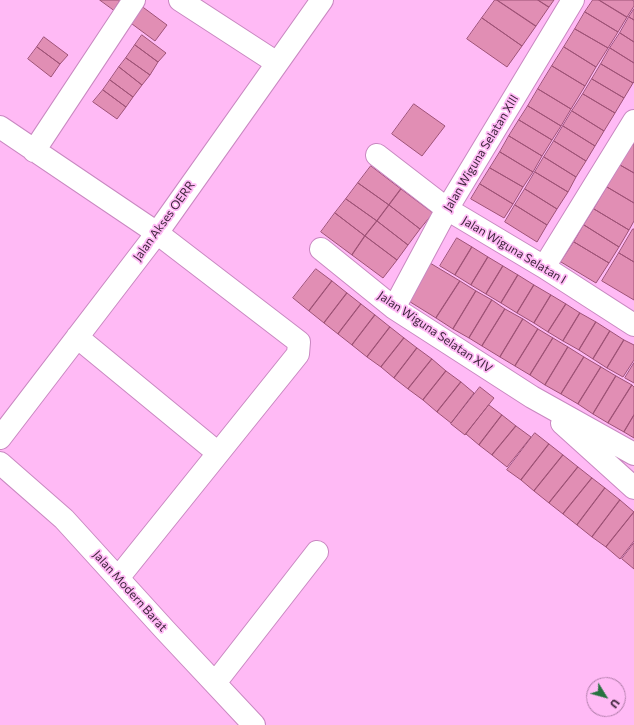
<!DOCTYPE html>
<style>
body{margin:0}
#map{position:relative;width:634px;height:725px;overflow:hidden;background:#ffbaf5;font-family:Commissioner,sans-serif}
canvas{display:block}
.north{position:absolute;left:586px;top:677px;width:40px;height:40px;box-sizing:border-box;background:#ffbaf5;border:1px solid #b27eab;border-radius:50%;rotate:127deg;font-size:11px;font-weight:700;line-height:16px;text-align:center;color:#3f253c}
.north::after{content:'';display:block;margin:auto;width:14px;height:18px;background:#277240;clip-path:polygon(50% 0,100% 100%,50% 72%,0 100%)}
</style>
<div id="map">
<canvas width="634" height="725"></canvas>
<div class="north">U</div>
</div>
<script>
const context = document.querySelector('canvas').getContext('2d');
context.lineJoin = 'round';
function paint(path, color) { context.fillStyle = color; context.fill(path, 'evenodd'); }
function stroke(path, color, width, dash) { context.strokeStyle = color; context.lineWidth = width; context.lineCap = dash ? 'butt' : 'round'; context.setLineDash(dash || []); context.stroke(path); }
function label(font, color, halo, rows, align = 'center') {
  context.font = font + ' Commissioner,sans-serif'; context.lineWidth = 3.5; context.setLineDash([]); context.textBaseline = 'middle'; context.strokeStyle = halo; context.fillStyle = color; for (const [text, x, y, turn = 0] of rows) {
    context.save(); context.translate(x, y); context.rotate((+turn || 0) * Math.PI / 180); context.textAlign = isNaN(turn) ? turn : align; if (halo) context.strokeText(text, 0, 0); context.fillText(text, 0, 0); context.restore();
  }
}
const building = new Path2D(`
 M100,0H120L114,10Z
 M495,0H497L536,26L522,46L482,18Z
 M497,0H538L549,7L536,26Z
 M538,0H554L549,7Z
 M593,0H599L627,17L618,32L585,12Z
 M599,0H632L634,1V6L627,17Z
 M140,5L167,25L155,41L128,21Z
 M634,9V20L629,17Z
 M585,12L618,32L608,48L575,29Z
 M629,17L634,20V42L620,33Z
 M482,18L522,46L507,67L467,39Z
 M575,29L608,48L596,67L564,47Z
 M620,33L634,42V63L610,48Z
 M142,35L166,53L158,62L135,45Z
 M44,37L68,55L60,64L37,47Z
 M135,45L158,62L150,75L126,58Z
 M37,47L60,64L51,77L28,59Z
 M564,47L596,67L585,86L552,66Z
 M610,48L634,63V82L633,83L601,64Z
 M126,58L150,75L142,85L119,67Z
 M601,64L633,83L624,98L592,79Z
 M552,66L585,86L571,109L538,89Z
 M119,67L142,85L133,97L110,80Z
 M592,79L624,98L615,113L583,94Z
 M110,80L133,97L126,107L103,90Z
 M538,89L571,109L561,126L528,106Z
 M103,90L126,107L117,119L93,102Z
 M583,94L615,113L604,131L572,111Z
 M414,104L445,126L422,156L392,134Z
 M528,106L561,126L552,140L519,120Z
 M572,111L604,131L595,146L563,126Z
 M519,120L552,140L542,156L509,136Z
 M563,126L595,146L586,161L554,141Z
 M509,136L542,156L533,172L500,152Z
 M554,141L586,161L576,177L544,157Z
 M633,144L634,145V173L620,165Z
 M500,152L533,172L523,187L490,168Z
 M544,157L576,177L568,192L535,172Z
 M620,165L634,173V203L607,187Z
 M371,166L401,189L389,205L358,183Z
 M490,168L523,187L513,204L480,184Z
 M535,172L568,192L557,209L525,189Z
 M358,183L389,205L377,221L346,199Z
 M480,184L513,204L504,218L471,199Z
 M607,187L634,203V221L629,230L594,209Z
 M401,189L433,213L420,229L389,205Z
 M525,189L557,209L547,225L515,205Z
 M346,199L377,221L365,236L335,213Z
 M389,205L420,229L408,245L377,221Z
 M515,205L547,225L537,242L505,222Z
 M594,209L629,230L619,247L584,225Z
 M335,213L365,236L352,255L321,232Z
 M377,221L408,245L397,260L365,236Z
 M584,225L619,247L609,263L574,242Z
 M633,229H634V262L619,253Z
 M365,236L397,260L383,278L352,255Z
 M457,238L472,247L455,275L440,266Z
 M574,242L609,263L596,283L561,262Z
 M472,247L488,257L471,285L455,275Z
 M619,253L634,262V300L602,281Z
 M488,257L503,266L486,294L471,285Z
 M430,263L460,281L436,318L407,300Z
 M503,266L518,275L501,303L486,294Z
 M316,269L332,281L309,311L293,298Z
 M518,275L534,285L517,313L501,303Z
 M332,281L347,293L324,323L309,311Z
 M460,281L476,291L453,329L436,318Z
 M534,285L551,295L534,323L517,313Z
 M476,291L492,300L469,338L453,329Z
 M347,293L361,304L338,334L324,323Z
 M551,295L566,304L548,332L534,323Z
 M492,300L505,309L482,346L469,338Z
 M361,304L375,315L352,345L338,334Z
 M566,304L580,313L563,341L548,332Z
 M505,309L523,319L500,357L482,346Z
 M580,313L596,322L579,350L563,341Z
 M375,315L390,327L367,357L352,345Z
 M523,319L538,329L515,366L500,357Z
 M596,322L610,331L593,359L579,350Z
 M390,327L404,338L381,367L367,357Z
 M538,329L553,338L530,375L515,366Z
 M610,331L624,340L607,368L593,359Z
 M404,338L417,348L394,378L381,367Z
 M553,338L568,347L545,385L530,375Z
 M624,340L634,345V360L623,377L607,368Z
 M568,347L584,357L561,394L545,385Z
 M417,348L432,359L408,389L394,378Z
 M584,357L601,367L578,404L561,394Z
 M432,359L446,371L423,400L408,389Z
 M634,363V383L625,378Z
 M601,367L616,376L593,414L578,404Z
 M446,371L461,382L437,412L423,400Z
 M616,376L632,385L608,423L593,414Z
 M461,382L474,393L451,423L437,412Z
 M632,385L634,387V415L624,432L608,423Z
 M480,387L494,398L465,435L451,424Z
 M489,405L502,415L479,445L466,434Z
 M502,415L516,426L492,455L479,445Z
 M634,415V438L624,432Z
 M516,426L531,437L507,467L492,455Z
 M535,433L549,444L521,480L507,470Z
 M549,444L563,455L534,491L521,480Z
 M563,455L578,467L549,503L534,491Z
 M578,467L592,478L563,514L549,503Z
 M592,478L605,488L577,525L563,514Z
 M605,488L620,500L592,537L577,525Z
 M620,500L634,512L606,547L592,537Z
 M634,512V541L620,559L606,547Z
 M634,543V569L622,559Z`);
const minor = new Path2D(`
 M180,0L277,63
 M0,127L157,233L299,342L298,354L118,578
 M34,151L134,0
 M377,155L447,209L544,267L634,325
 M321,249L394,308L532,397L634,454
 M544,267L634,121
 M394,308L447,209L573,0
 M77,337L218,453
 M562,423L634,488
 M0,438L157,233L322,0
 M0,463L64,519L165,630L254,725
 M215,683L317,552`);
const streetNames = [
 ["Jalan Wiguna Selatan XIII",481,153,-59],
 ["Jalan Akses OERR",164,221,-54],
 ["Jalan Wiguna Selatan I",514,250,31],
 ["Jalan Wiguna Selatan XIV",435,332,34],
 ["Jalan Modern Barat",130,591,48]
];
paint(building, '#e18eb4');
stroke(building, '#9e5276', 1);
stroke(minor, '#c988c1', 24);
stroke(minor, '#fff', 22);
label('12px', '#3f253c', '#ffbaf5', streetNames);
</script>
